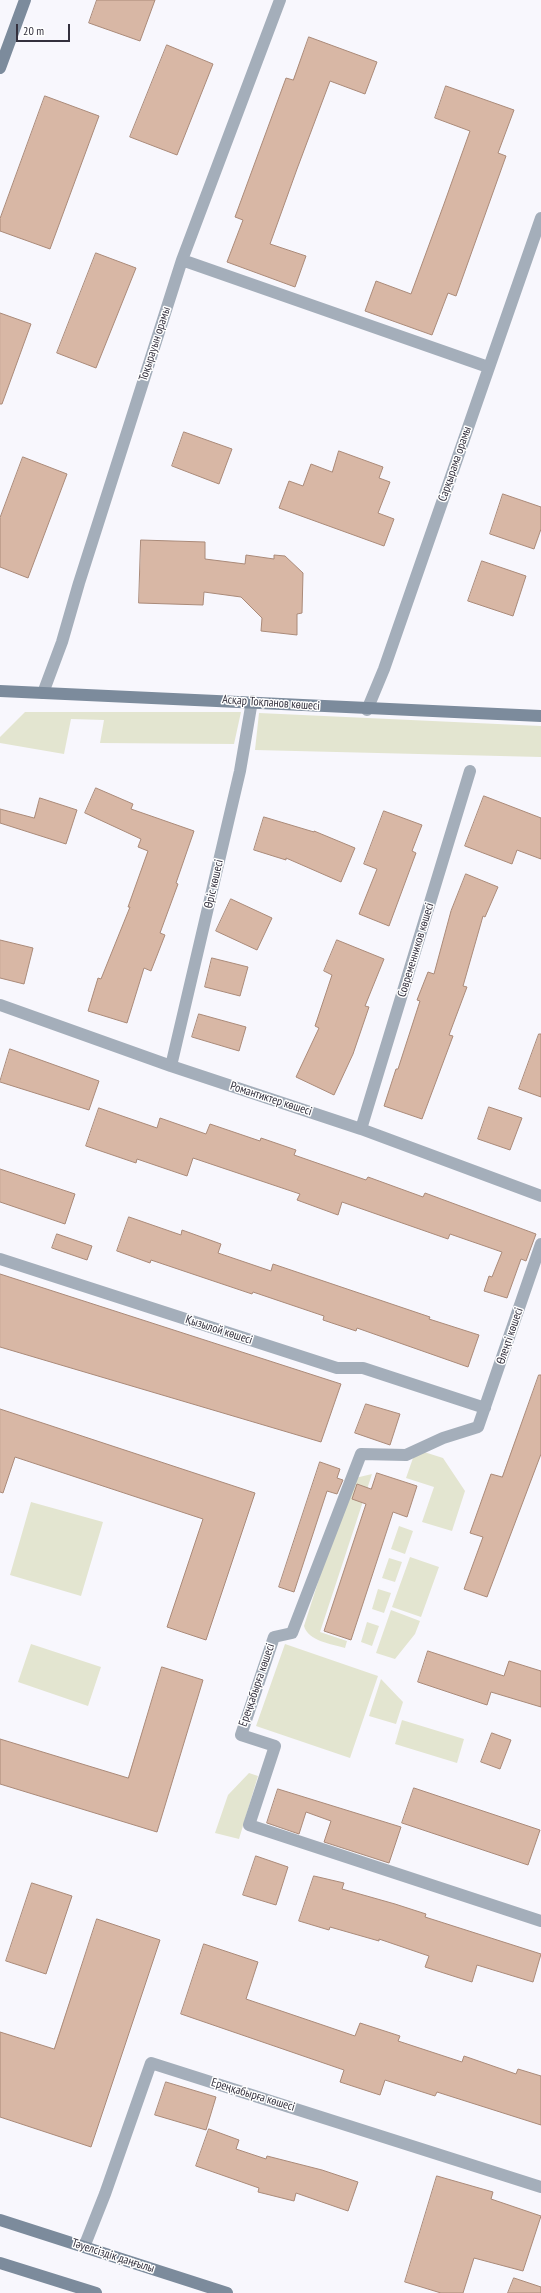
<!DOCTYPE html>
<meta charset="utf-8">
<style>
body{margin:0}
#map{position:relative;width:541px;height:2293px;overflow:hidden;background:#f8f7fd;font-family:"PT Sans Narrow",sans-serif}
canvas{display:block}
.scale{position:absolute;left:16px;top:24px;width:54px;height:18px;box-sizing:border-box;border:2px solid #33303d;border-top:0;padding-left:5px;font-size:12px;line-height:14px;white-space:nowrap;color:#33303d;-webkit-text-stroke:3px #fff;paint-order:stroke}
</style>
<div id="map">
<canvas width="541" height="2293"></canvas>
<div class="scale">20 m</div>
</div>
<script>
const context = document.querySelector('canvas').getContext('2d');
context.lineJoin = 'round';
function paint(path, color) { context.fillStyle = color; context.fill(path, 'evenodd'); }
function stroke(path, color, width, dash) { context.strokeStyle = color; context.lineWidth = width; context.lineCap = dash ? 'butt' : 'round'; context.setLineDash(dash || []); context.stroke(path); }
function label(font, color, halo, rows, align = 'center') {
  context.font = font + ' "PT Sans Narrow",sans-serif'; context.lineWidth = 3; context.setLineDash([]); context.textBaseline = 'middle'; context.strokeStyle = halo; context.fillStyle = color; for (const [text, x, y, turn = 0] of rows) {
    context.save(); context.translate(x, y); context.rotate((+turn || 0) * Math.PI / 180); context.textAlign = isNaN(turn) ? turn : align; if (halo) context.strokeText(text, 0, 0); context.fillText(text, 0, 0); context.restore();
  }
}
const green = new Path2D(`
 M25,712H241L234,744L100,743L104,720L71,719L64,754L0,743V737Z
 M259,713L541,726V757L255,750Z
 M421,1451L443,1458L465,1491L452,1531L422,1522L434,1487L406,1478L413,1458Z
 M372,1474L320,1632L347,1641L345,1648C332,1644 308,1641 304,1626L351,1479Z
 M31,1502L103,1522L81,1596L10,1575Z
 M399,1526L413,1531L405,1554L391,1549Z
 M410,1557L439,1567L421,1617L392,1607Z
 M389,1558L402,1562L395,1582L382,1578Z
 M378,1589L391,1593L384,1613L372,1609Z
 M391,1610L420,1621L415,1634L395,1659L376,1653Z
 M367,1622L379,1626L372,1646L361,1642Z
 M31,1644L101,1667L88,1706L18,1682Z
 M285,1644L378,1676L350,1758L256,1726Z
 M381,1679L403,1702L396,1724L369,1716Z
 M402,1720L464,1739L457,1763L395,1744Z
 M249,1773L258,1776L239,1839L215,1833L228,1795Z`);
const building = new Path2D(`
 M97,0H155L140,41L89,23Z
 M309,37L377,62L365,94L330,81L297,169L270,244L306,256L295,287L227,262L243,220L235,217L286,78L293,80Z
 M167,45L213,64L177,155L130,137Z
 M446,86L514,110L498,153L506,156L456,296L448,293L432,335L365,311L376,281L411,294L444,204L470,131L435,118Z
 M45,96L99,116L50,249L0,231V219Z
 M96,253L136,268L96,368L57,353Z
 M0,313L31,324L2,404H0Z
 M184,432L232,449L219,484L172,466Z
 M339,451L383,467L379,478L390,482L378,513L394,519L384,546L279,508L289,481L303,486L311,464L332,472Z
 M23,457L67,474L28,578L0,567V518Z
 M503,494L541,507V529L534,549L490,534Z
 M141,540L205,542V559L245,564L246,555L274,559V555L285,556L303,573L302,613L297,614V635L261,631L262,618L241,597L204,592L203,605L139,603Z
 M482,561L526,576L513,616L468,601Z
 M96,788L133,804L131,809L194,831L176,883L178,884L160,933L165,935L151,971L144,968L127,1023L88,1011L98,978L101,979L130,907H128L148,851L138,847L141,839L85,813Z
 M484,796L541,818V859L517,850L512,864L465,846Z
 M40,798L77,810L66,844L0,823V809L34,818Z
 M384,811L422,825L412,851L416,853L389,926L359,914L377,869L364,864Z
 M264,817L314,832V831L355,848L341,882L286,858V860L254,850Z
 M466,874L498,887L485,917L483,916L463,986L467,987L449,1035L453,1036L422,1119L384,1106L396,1069H398L420,1001L417,1000L428,972L434,974L451,911Z
 M231,899L272,918L257,950L216,931Z
 M0,940L33,948L24,984L0,978Z
 M337,940L384,959L365,1006L369,1007L353,1054L334,1095L296,1077L319,1028L315,1026L332,975L324,971Z
 M212,958L248,967L240,996L205,987Z
 M199,1014L246,1027L239,1051L192,1037Z
 M539,1034H541V1097L519,1089Z
 M10,1049L99,1081L89,1110L0,1082Z
 M489,1107L522,1118L510,1150L478,1139Z
 M99,1108L157,1128L160,1118L206,1134L210,1124L260,1141L261,1138L296,1150L294,1155L366,1180L368,1177L423,1197L425,1193L536,1234L526,1261L521,1259L507,1298L484,1291L489,1276L492,1277L502,1252L450,1234L448,1239L342,1202L338,1215L297,1200L300,1194L193,1158L187,1176L137,1159L136,1163L86,1146Z
 M0,1169L75,1194L65,1224L0,1202Z
 M129,1217L181,1235L182,1230L221,1244L218,1253L271,1271L273,1264L430,1317L429,1319L479,1335L468,1367L357,1328L356,1331L323,1320L324,1316L253,1292L252,1294L151,1260L150,1263L117,1251Z
 M57,1234L92,1246L87,1260L52,1248Z
 M0,1274L341,1384L321,1442L0,1347Z
 M539,1375H541V1454L487,1597L464,1589L483,1537L470,1533L491,1474L502,1477Z
 M366,1404L400,1414L390,1445L355,1433Z
 M0,1409L255,1493L206,1640L167,1627L203,1519L15,1457L3,1493L0,1492Z
 M320,1462L340,1469L337,1478L343,1480L337,1494L327,1491L294,1592L279,1587Z
 M377,1473L417,1486L407,1517L393,1512L351,1640L324,1631L366,1504L352,1499L357,1484L371,1489Z
 M428,1651L504,1676L509,1661L541,1671V1707L491,1692L487,1705L418,1682Z
 M162,1667L203,1680L157,1832L0,1784V1739L128,1778Z
 M492,1733L511,1740L500,1769L481,1762Z
 M414,1788L540,1830L528,1865L402,1823Z
 M278,1789L401,1827L389,1863L324,1842L331,1821L306,1812L299,1834L267,1823Z
 M256,1856L288,1867L276,1905L243,1895Z
 M314,1876L344,1883L342,1889L395,1904L426,1914L425,1917L541,1954L533,1982L477,1965L472,1982L425,1967L429,1956L379,1939V1941L330,1927L329,1930L299,1921Z
 M32,1883L72,1896L46,1974L6,1961Z
 M97,1919L160,1940L91,2147L0,2117V2032L54,2049Z
 M204,1944L258,1962L246,1999L355,2036L360,2023L400,2036L398,2041L462,2062L464,2056L516,2074L518,2069L541,2076V2125L437,2092L435,2096L385,2080L380,2095L340,2082L344,2070L181,2014Z
 M166,2082L216,2097L206,2130L155,2115Z
 M209,2129L239,2140L236,2149L266,2159L267,2156L322,2170L358,2182L348,2211L296,2193L294,2201L258,2192L259,2188L196,2166Z
 M437,2176L493,2192L491,2199L541,2216L523,2271L474,2258L463,2293H441L405,2282Z
 M514,2278L541,2287V2293H508Z`);
const street = new Path2D(`
 M182,260L488,367
 M43,693L62,642L79,583L182,260L280,0
 M367,710L384,669L541,218
 M0,1005L171,1066L361,1129L541,1196
 M171,1066L240,771L252,701
 M361,1129L470,771
 M541,1244L478,1427L443,1438L406,1455L361,1454L292,1633L274,1637L241,1735L275,1746L249,1825L541,1921
 M0,1259L337,1368H363L485,1408
 M84,2247L105,2194L151,2063L541,2187`);
const secondary = new Path2D(`
 M0,68L25,0
 M0,691L541,716
 M0,2220L227,2293
 M0,2263L96,2293`);
const streetNames = [
 ["Тоқырауын орамы",155,344,-72],
 ["Сарқырама орамы",455,464,-71],
 ["Асқар Тоқпанов көшесі",271,703,4],
 ["Өріс көшесі",214,884,-77],
 ["Современников көшесі",416,950,-73],
 ["Романтиктер көшесі",271,1099,18],
 ["Қызылой көшесі",219,1330,18],
 ["Өлеңті көшесі",510,1336,-71],
 ["Ереңқабырға көшесі",257,1685,-71],
 ["Ереңқабырға көшесі",253,2095,17],
 ["Тәуелсіздік даңғылы",113,2256,18]
];
paint(green, '#e3e5d0');
paint(building, '#d8b7a5');
stroke(building, '#aa8a79', 1);
stroke(street, '#a4aeba', 12);
stroke(secondary, '#7c8b9c', 12);
label('12px', '#33303d', '#fff', streetNames);
</script>
